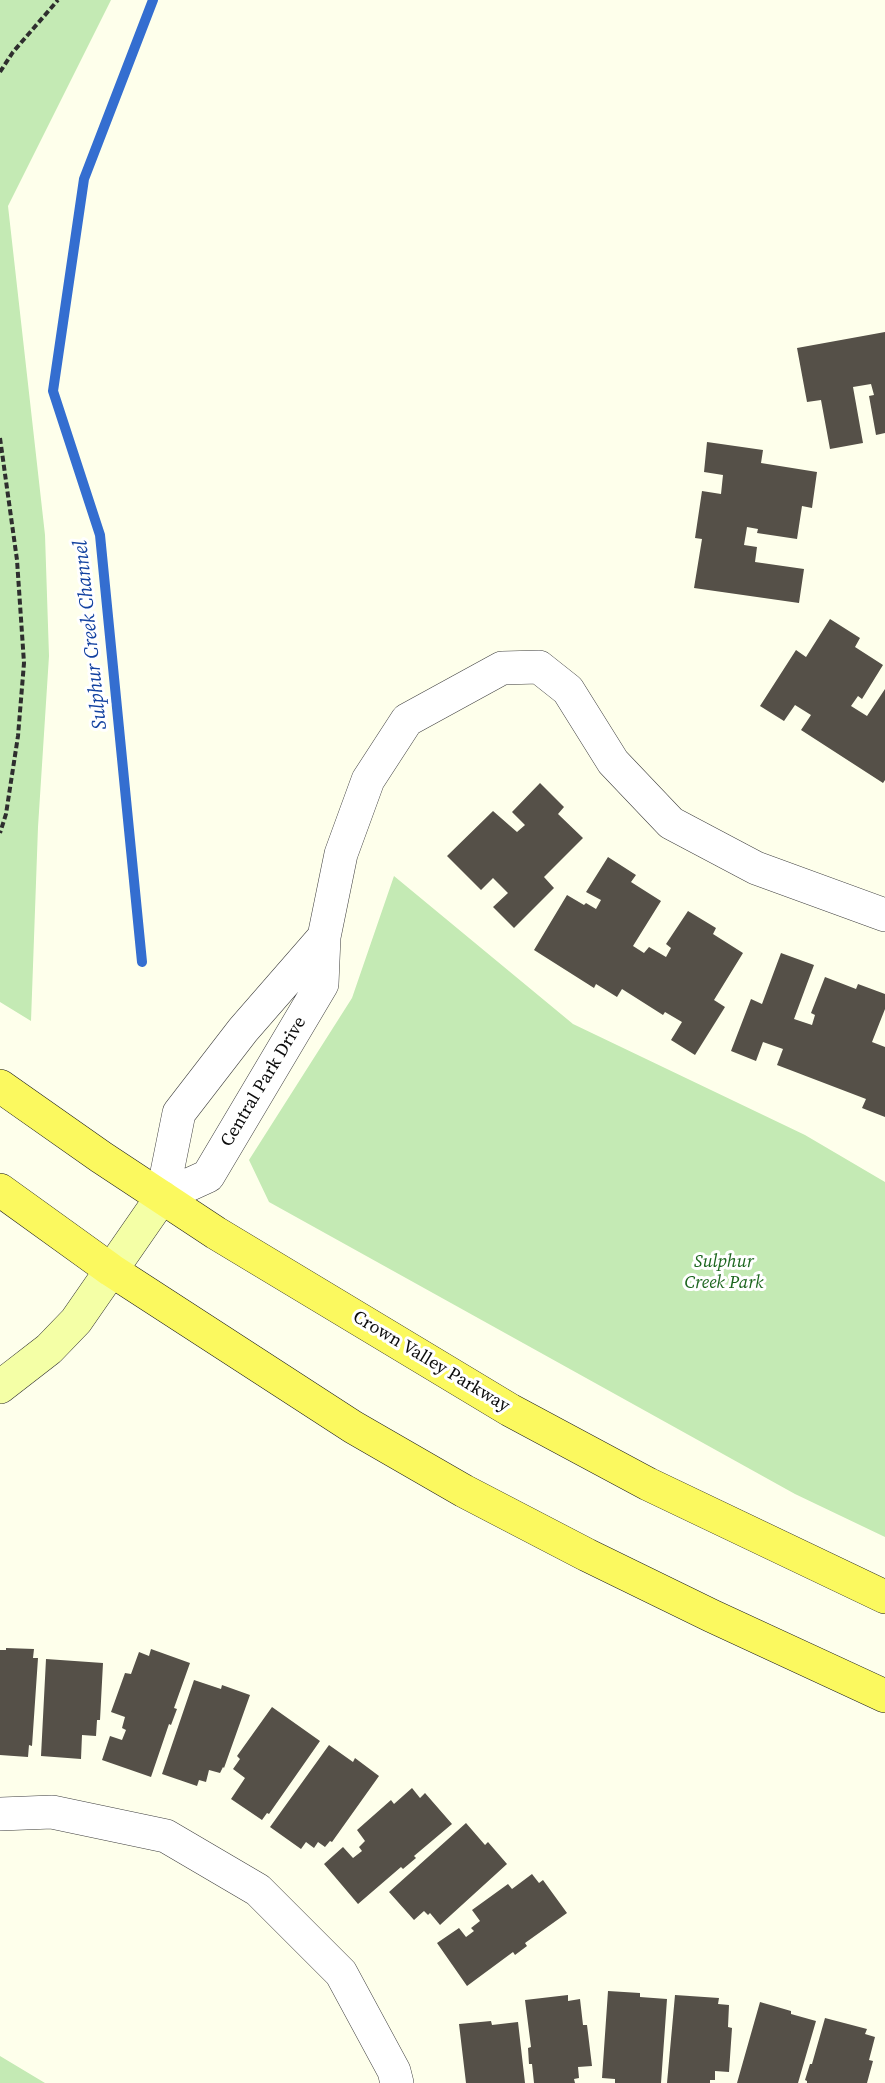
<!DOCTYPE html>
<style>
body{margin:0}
canvas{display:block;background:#feffeb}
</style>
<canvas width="885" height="2083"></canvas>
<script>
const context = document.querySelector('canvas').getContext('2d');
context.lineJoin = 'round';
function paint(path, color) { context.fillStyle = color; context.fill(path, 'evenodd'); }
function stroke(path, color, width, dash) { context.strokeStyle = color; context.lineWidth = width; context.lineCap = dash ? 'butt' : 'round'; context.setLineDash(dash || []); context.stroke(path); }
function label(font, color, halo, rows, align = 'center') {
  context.font = font + ' "Source Serif 4",serif'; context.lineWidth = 6; context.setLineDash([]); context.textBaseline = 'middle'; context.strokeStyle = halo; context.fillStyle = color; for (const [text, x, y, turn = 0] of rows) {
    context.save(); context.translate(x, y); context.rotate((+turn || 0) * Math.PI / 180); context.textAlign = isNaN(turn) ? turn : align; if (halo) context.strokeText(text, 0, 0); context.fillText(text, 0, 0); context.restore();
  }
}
const green = new Path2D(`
 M0,0H111L8,206L45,535L49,656L38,827L31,1021L0,1002Z
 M394,876L573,1024L805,1135L885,1182V1537L795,1494L269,1202L249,1160L352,998Z
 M0,2056L45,2083H0Z`);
const stream = new Path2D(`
 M142,962L100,535L53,391L84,179L153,0`);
const building = new Path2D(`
 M885,332V433L876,435L869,396L874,395L871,384L853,387L863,443L830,449L821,400L807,402L797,348Z
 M707,442L763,450L761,463L817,472L812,508L802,506L797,539L757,533L758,529L747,527L744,545L757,547L755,562L804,569L799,603L694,588L702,539L695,538L702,491L721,494L723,475L704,472Z
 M830,619L860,638L855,647L883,665L862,699L858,696L851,706L867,716L885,689V780L883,783L801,730L811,715L795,705L784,721L760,706L796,650L806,657Z
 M540,783L564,807L558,814L583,838L544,877L554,888L514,928L493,907L508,893L493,878L481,890L447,856L493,811L517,832L525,825L512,812Z
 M608,857L636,875L631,882L661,901L633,946L644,953L649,947L666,957L671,948L666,944L688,911L716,928L713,934L743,953L714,1000L725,1007L695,1055L671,1040L682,1022L665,1012L663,1015L622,989L617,997L596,984L594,988L534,950L567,895L584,905L586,903L596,909L601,900L586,892Z
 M781,953L814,965L794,1019L812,1025L815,1015L811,1013L825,977L856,989L858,984L885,994V1009L872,1042L885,1047V1117L862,1108L866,1099L777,1065L783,1049L763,1042L756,1061L731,1051L751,999L762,1004Z
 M6,1648L34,1649L33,1658H38L32,1746L29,1745L28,1757L0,1755V1650H6Z
 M151,1649L190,1663L174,1708L177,1709L171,1725L169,1724L151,1777L102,1760L110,1736L122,1740L126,1730L122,1728L125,1717L111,1712L125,1673L131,1674L139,1652L149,1656Z
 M46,1659L103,1663L100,1720H97L96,1736L82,1735L81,1759L41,1756Z
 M194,1680L221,1689L222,1685L250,1695L224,1768L223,1767L220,1773L209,1770L206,1782L199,1780L197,1786L162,1774Z
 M272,1707L320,1741L269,1814L267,1813L262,1820L231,1799L245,1778L233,1769L240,1759L237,1756Z
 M329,1745L353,1762L355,1758L379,1776L332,1842L330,1841L325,1847L318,1842L314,1848L306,1842L301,1849L270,1827Z
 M412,1788L420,1798L425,1793L452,1824L414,1856L416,1858L403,1869L401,1867L358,1904L324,1864L343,1847L353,1858L362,1851L359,1847L365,1841L357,1830L391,1800L394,1804Z
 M466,1823L485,1845L488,1842L507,1864L440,1925L430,1913L428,1915L424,1911L414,1920L389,1892Z
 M532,1874L539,1883L543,1880L567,1913L525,1943L527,1946L515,1955L513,1952L467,1986L437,1943L459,1928L466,1937L474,1931L471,1928L480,1921L472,1910L508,1884L512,1889Z
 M608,1991L640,1993V1997L667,1999L661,2083H615V2079L602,2078Z
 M568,1995V2001L580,1999L583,2025H587L592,2066L578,2067L579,2078L574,2079L575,2083H534L532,2064H529L528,2048L531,2047L525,2000Z
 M675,1995L719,1998L718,2004L729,2005L728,2027L732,2028L729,2072L715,2071V2080H710V2083H667Z
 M760,2002L791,2011V2014L816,2021L798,2083H737Z
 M825,2018L867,2029L865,2034L875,2037L869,2060L873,2061L867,2083H807V2081L805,2080L810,2064H812Z
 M491,2021L492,2025L518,2022L525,2083H466L459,2024Z`);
const path = new Path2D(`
 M0,72L13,52L58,0
 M0,438L17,560L24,663L18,736L6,814L0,833`);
const street = new Path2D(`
 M162,1197L208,1176L322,984L324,937L341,854L368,780L407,720L502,668L539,667L568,690L613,762L671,823L756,868L885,915
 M162,1197L179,1113L243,1030L324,937
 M0,1814L52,1812L166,1836L258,1890L341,1973L394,2071L397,2083`);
const secondary = new Path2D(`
 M0,1387L49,1349L76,1321L162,1197`);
const primary = new Path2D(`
 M0,1086L101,1157L216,1233L510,1410L648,1484L885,1597
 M0,1190L111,1270L353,1427L464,1491L587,1555L712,1616L885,1696`);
const streetNames = [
 ["Central Park Drive",264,1082,-59],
 ["Crown Valley Parkway",431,1362,31]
];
const parkNames = [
 ["Sulphur",724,1262],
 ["Creek Park",724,1283]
];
const waterNames = [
 ["Sulphur Creek Channel",91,635,-96]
];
paint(green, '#c4eab4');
stroke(stream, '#346ed0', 10);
paint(building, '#555048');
stroke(street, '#3f3f3f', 34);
stroke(secondary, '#2e2e2e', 34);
stroke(primary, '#1d1d1d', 34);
stroke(path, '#2e2e2e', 4, [6, 3]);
stroke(street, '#fff', 33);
stroke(secondary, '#f4ffa6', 33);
stroke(primary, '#fbf95f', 33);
label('18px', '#0c0c0c', '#fff', streetNames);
label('italic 18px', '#1b651d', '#fff', parkNames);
label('italic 20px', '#1342a0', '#fff', waterNames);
</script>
